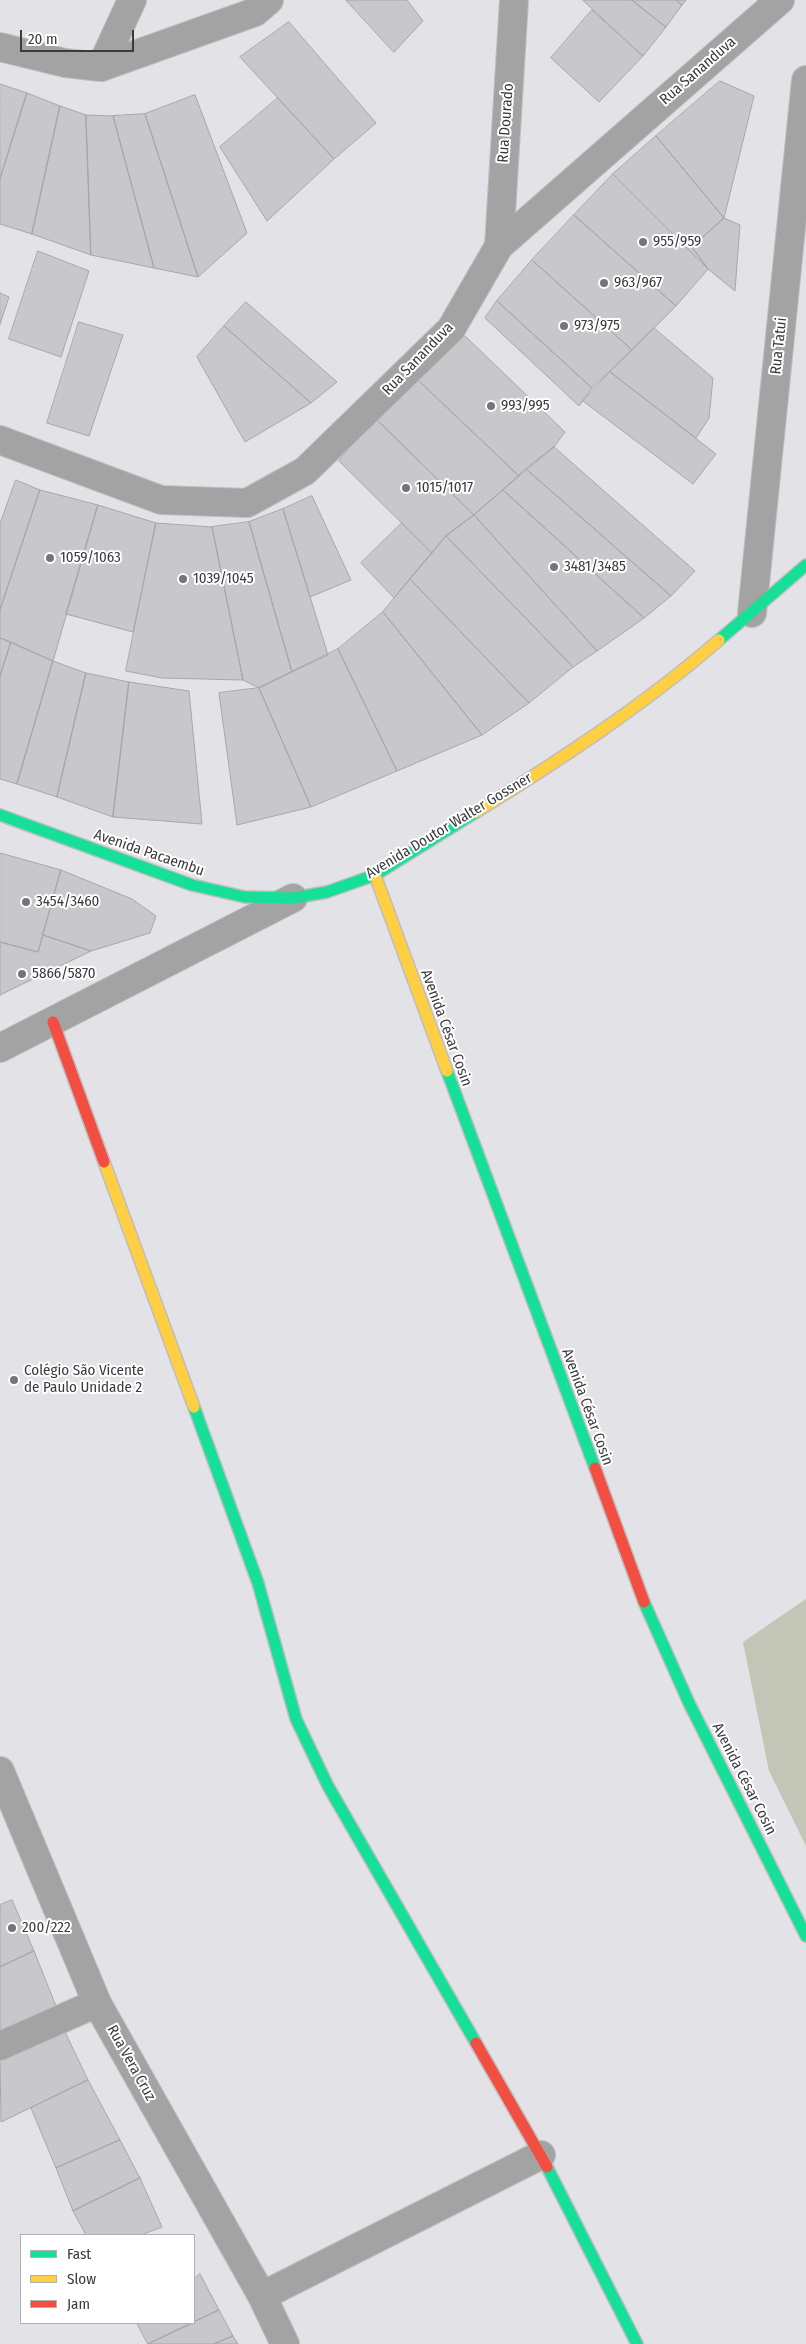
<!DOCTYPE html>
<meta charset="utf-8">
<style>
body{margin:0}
#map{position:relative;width:806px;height:2344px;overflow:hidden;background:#e2e2e7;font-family:"Fira Sans Condensed",sans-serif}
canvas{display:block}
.legend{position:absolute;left:20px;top:2234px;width:175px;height:90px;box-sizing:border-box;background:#fff;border:1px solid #b0b1b2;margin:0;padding:6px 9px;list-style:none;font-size:15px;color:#3a3b3e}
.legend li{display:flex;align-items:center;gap:10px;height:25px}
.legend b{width:25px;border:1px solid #b0b1b2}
.scale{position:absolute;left:20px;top:30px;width:114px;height:22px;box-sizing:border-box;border:2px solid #3a3b3e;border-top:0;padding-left:6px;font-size:15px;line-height:18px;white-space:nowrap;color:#3a3b3e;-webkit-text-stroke:4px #fff;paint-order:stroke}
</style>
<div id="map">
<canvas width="806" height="2344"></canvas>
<ul class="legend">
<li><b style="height:6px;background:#16e098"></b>Fast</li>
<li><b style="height:6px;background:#ffcf43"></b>Slow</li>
<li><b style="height:6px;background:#f24e42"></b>Jam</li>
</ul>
<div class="scale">20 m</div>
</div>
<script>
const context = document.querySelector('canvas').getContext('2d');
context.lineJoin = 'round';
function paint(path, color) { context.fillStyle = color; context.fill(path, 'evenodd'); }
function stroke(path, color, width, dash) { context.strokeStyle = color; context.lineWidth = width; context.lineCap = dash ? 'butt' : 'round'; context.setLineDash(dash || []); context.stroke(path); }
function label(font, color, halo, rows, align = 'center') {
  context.font = font + ' "Fira Sans Condensed",sans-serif'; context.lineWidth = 4; context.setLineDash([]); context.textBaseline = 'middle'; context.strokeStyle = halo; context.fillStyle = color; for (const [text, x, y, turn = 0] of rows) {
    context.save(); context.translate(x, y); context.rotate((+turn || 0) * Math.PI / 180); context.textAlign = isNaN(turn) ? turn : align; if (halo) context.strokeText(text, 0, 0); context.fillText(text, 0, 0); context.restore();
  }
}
const forest = new Path2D(`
 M806,1599V1846L769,1771L743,1642Z`);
const building = new Path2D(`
 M346,0H407L423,21L394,52Z
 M583,0H632L666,27L643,56Z
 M632,0H676L682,5L666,27Z
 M676,0H686L682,5Z
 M592,10L643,56L599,102L551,58Z
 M289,22L376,123L334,159L240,57Z
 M720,81L754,96L724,218L656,136Z
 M0,84L27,93L0,179Z
 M27,93L60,106L32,234L0,224V179Z
 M195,95L247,233L198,277L145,114Z
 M278,98L334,159L267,221L220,147Z
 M60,106L86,115L91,255L32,234Z
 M145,114L198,277L154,268L113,116Z
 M86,115L113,116L154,268L91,255Z
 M656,136L724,218L692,247L708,269L613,174Z
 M613,174L708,269L676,306L574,215Z
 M574,215L676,306L632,350L532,260Z
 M724,218L740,225L735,291L708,269L692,247Z
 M38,251L89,271L61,357L9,339Z
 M532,260L632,350L592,388L497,301Z
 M0,293L9,297L0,324Z
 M497,301L592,388L579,406L485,318Z
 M246,302L337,382L311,403L224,326Z
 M79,322L123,335L89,436L47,423Z
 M224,326L311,403L245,442L197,357Z
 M654,328L713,378L709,418L696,438L610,372Z
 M465,336L565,432L554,447L519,476L418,380Z
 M610,372L716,454L693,484L583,401Z
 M418,380L519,476L474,515L375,418Z
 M375,418L474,515L446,536L432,553L339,461Z
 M554,447L695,571L671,596L526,469Z
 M526,469L671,596L644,618L503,490Z
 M16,480L40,490L0,610V524Z
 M40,490L98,505L53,661L0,638V610Z
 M503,490L644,618L597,651L474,515Z
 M312,496L351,580L310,597L283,509Z
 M98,505L156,523L133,632L66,614Z
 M283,509L328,655L292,672L249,522Z
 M474,515L597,651L573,667L446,536Z
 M249,522L292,672L259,688L243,680L212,527Z
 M156,523L212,527L243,680L162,678L126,671Z
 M402,523L432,553L394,598L361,563Z
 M446,536L573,667L529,703L410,579Z
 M410,579L529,703L482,735L383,612Z
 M383,612L482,735L397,771L338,649Z
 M0,638L11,642L0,676Z
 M11,642L53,661L17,784L0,779V676Z
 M338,649L397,771L311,807L259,688Z
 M53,661L86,673L57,797L17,784Z
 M86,673L129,682L113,817L57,797Z
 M129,682L189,691L202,824L113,817Z
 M259,688L311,807L237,825L219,693Z
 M0,853L61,870L38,952L0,942Z
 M61,870L132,899L156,916L150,933L91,951L43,935Z
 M43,935L91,951L0,995V942L38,952Z
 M12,1900L34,1951L0,1967V1905Z
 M34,1951L56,2006L0,2032V1967Z
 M65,2032L88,2080L1,2122L0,2059Z
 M88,2080L120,2140L56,2168L31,2108Z
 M120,2140L140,2178L73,2211L56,2168Z
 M140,2178L162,2227L141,2235H86L73,2211Z
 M200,2274L219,2310L194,2322V2279Z
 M219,2310L233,2336L214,2344H148Z
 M137,2323H193L148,2344Z
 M233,2336L238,2344H214Z`);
const street = new Path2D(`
 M0,47L65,63L101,67L255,12L269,0
 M101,67L132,0
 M499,246L514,0
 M0,440L161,500L247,503L305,471L451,329L499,246L780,0
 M752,613L806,80
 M0,1048L293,898
 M0,1771L97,2003L262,2296L285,2344
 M0,2046L97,2003
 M262,2296L541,2155`);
const fast = new Path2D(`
 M719,640L806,565
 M0,815L192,885L245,897L293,898L327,892L375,875L476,812
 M447,1071L595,1468
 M194,1407L258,1583L296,1719L328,1786L476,2043
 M644,1602L689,1703L806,1936
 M547,2167L637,2344`);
const slow = new Path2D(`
 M476,812C560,760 644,705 719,640
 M375,875L447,1071
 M104,1162L194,1407`);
const jam = new Path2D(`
 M53,1022L104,1162
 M595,1468L644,1602
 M476,2043L547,2167`);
const markers = [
 [643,242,5,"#757579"],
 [604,283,5,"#757579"],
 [564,326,5,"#757579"],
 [491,406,5,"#757579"],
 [406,488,5,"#757579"],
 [50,558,5,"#757579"],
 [554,567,5,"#757579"],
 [183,579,5,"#757579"],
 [26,902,5,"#757579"],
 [22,974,5,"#757579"],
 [14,1380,5,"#757579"],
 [12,1928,5,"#757579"]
];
const streetNames = [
 ["Rua Sananduva",698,71,-41],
 ["Rua Dourado",506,123,-86],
 ["Rua Tatui",779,346,-84],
 ["Rua Sananduva",418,359,-46],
 ["Avenida Doutor Walter Gossner",449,826,-31],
 ["Avenida Pacaembu",149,853,19],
 ["Avenida César Cosin",446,1028,70],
 ["Avenida César Cosin",587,1407,70],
 ["Avenida César Cosin",744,1779,63],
 ["Rua Vera Cruz",131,2063,61]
];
const poiNames = [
 ["955/959",653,242],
 ["963/967",614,283],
 ["973/975",574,326],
 ["993/995",501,406],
 ["1015/1017",416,488],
 ["1059/1063",60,558],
 ["3481/3485",564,567],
 ["1039/1045",193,579],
 ["3454/3460",36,902],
 ["5866/5870",32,974],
 ["Colégio São Vicente",24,1371],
 ["de Paulo Unidade 2",24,1388],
 ["200/222",22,1928]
];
paint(forest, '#c3c6b6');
paint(building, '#c8c7cb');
stroke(building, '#a7a7aa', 1);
stroke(street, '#bebec1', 30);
stroke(fast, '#bebec1', 14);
stroke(slow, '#bebec1', 14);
stroke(jam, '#bebec1', 14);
stroke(street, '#a3a3a3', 28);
stroke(fast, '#16e098', 11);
stroke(slow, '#ffcf43', 11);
stroke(jam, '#f24e42', 11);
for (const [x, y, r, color] of markers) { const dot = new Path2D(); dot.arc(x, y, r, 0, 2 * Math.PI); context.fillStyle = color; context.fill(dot); stroke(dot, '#fff', 2); }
label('15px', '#3a3b3e', '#fff', streetNames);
label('15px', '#3a3b3e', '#fff', poiNames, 'left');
</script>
